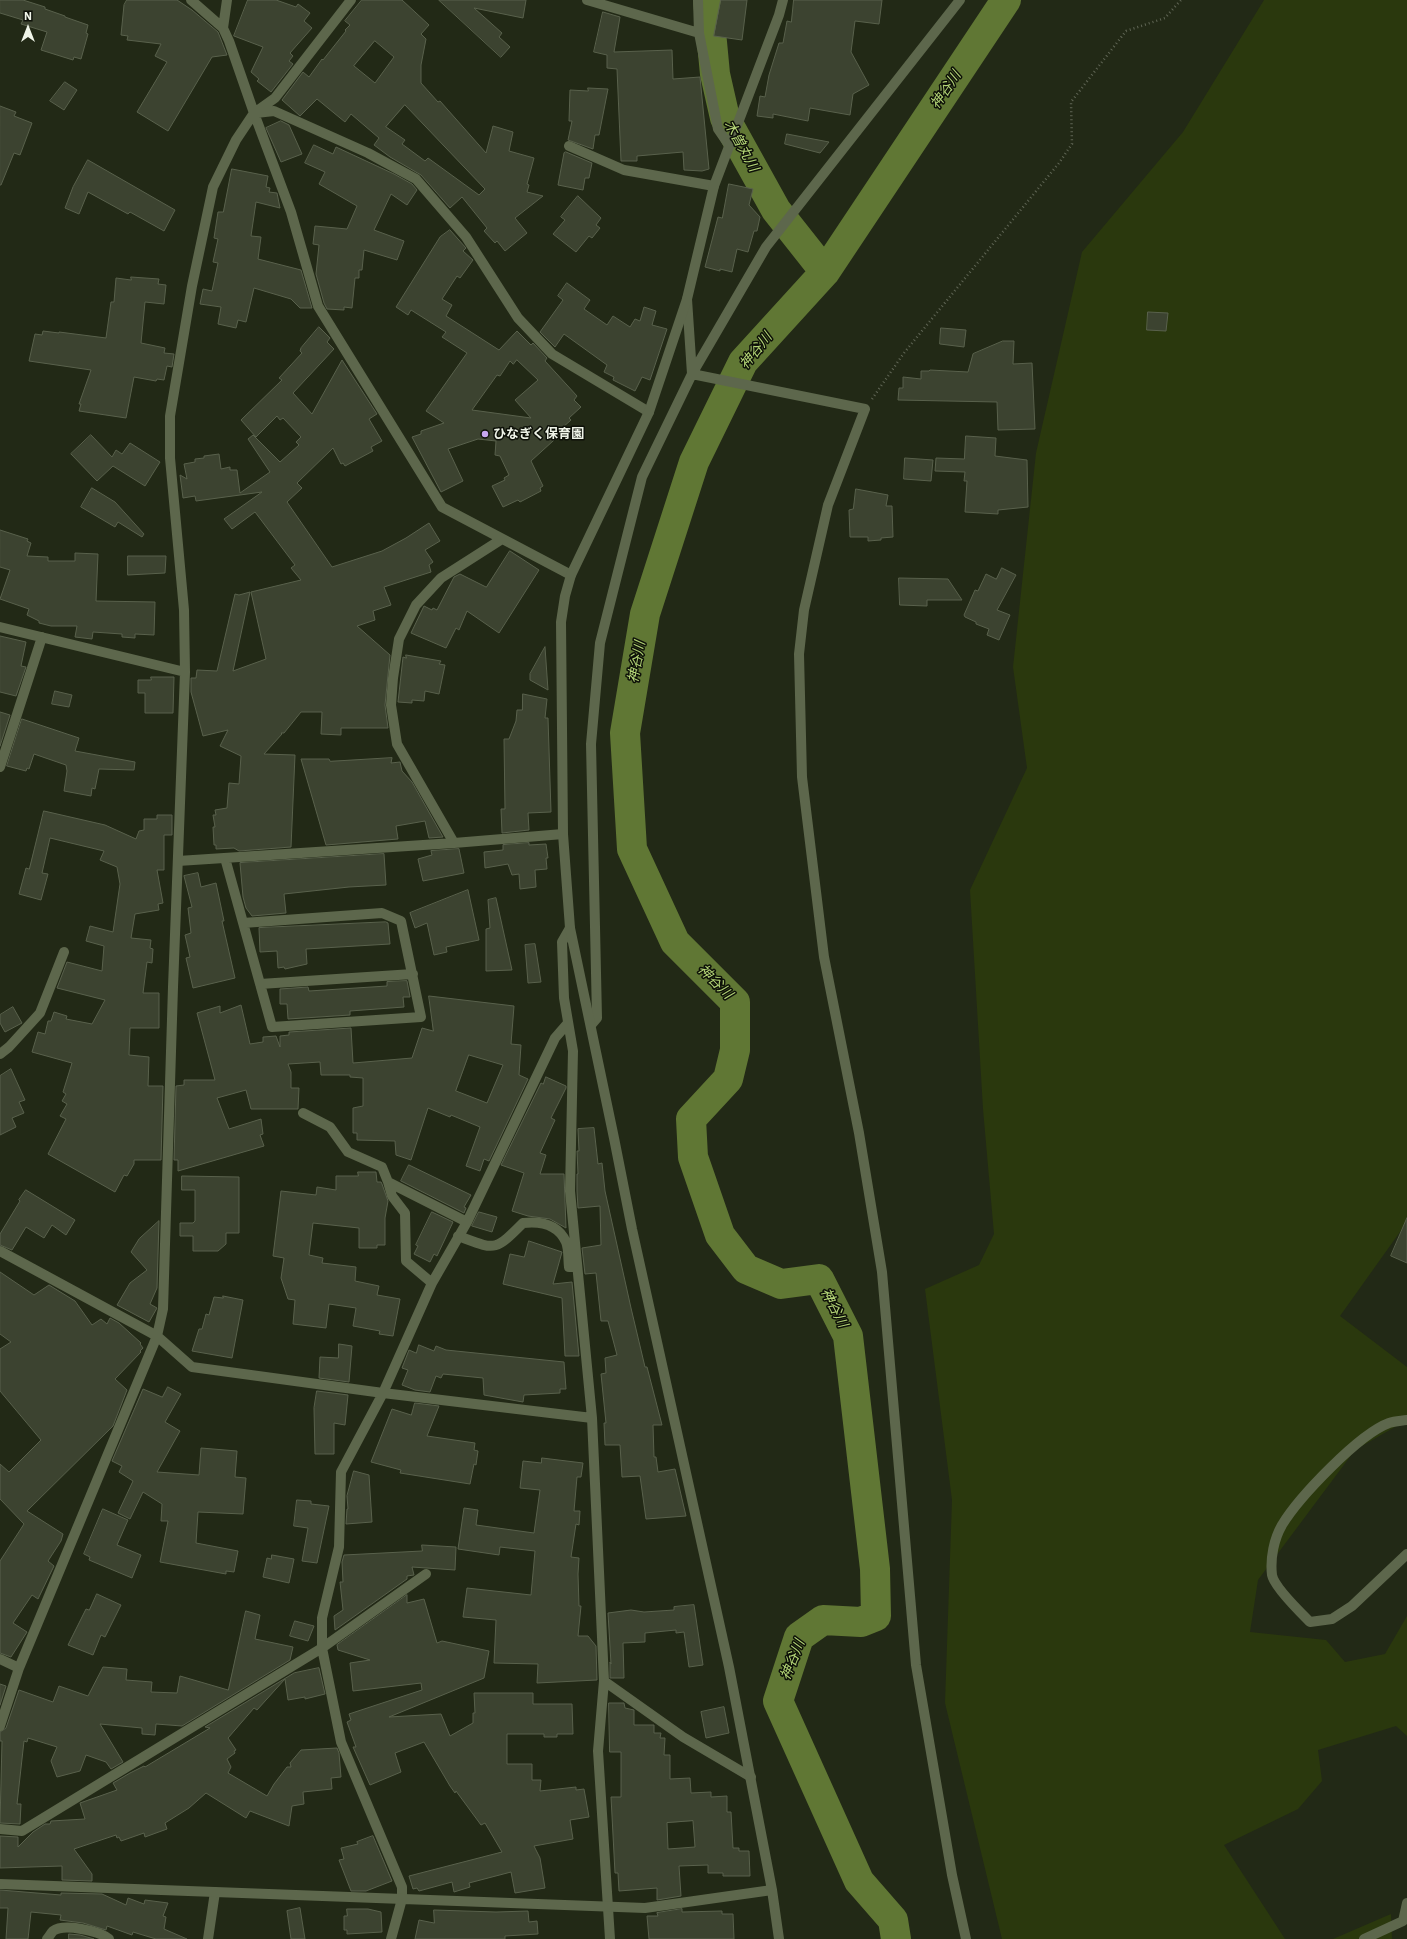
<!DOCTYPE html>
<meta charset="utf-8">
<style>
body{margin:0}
#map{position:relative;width:1407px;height:1939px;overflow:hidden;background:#222916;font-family:"IBM Plex Sans",sans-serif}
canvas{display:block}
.north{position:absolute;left:8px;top:8px;width:40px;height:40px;-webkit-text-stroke:3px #0d1008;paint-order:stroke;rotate:0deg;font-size:11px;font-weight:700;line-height:16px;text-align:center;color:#eff4e8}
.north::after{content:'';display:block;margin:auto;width:14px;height:18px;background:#eff4e8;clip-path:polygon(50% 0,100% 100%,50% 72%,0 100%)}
</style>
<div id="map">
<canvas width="1407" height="1939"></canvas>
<div class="north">N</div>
</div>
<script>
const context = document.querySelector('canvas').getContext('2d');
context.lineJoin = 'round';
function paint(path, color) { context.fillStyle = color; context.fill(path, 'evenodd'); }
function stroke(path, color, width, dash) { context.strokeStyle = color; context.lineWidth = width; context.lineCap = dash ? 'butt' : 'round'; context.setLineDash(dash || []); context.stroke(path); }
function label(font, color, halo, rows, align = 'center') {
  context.font = font + ' "IBM Plex Sans","Noto Sans JP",sans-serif'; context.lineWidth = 3; context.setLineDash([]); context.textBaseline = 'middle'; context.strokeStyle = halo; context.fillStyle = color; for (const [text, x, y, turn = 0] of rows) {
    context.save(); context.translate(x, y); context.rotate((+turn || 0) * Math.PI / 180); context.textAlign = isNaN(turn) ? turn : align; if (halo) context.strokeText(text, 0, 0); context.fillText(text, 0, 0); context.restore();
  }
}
const green = new Path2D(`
 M1264,0H1407V1222L1340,1316L1407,1367V1424H1400L1355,1450L1258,1580L1250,1632L1326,1640L1345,1662L1385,1654L1407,1616V1736L1396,1726L1318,1750L1322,1781L1298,1809L1224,1845L1285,1939H1002L945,1703L952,1500L925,1289L979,1265L994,1234L983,1109L970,890L1027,768L1013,667L1036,453L1082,252L1183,132Z
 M1391,1914L1392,1939H1333Z`);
const river = new Path2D(`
 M708,0L715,74L725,118L776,210L825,272
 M896,1939L893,1920L859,1881L778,1701L799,1637L823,1620L861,1622L876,1616L875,1569L848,1336L819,1279L781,1284L746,1269L720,1235L693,1157L691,1119L728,1079L735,1050V1002L675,942L632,849L625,733L645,614L694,462L743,362L825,272L1006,0`);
const building = new Path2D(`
 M0,0H23L45,7V9L65,16V17L88,25L86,33L88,34L81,59L74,57L73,60L41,50L47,32L21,24L23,20L0,13Z
 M127,0H177L192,10L218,32L227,55L212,57L168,131L137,112L167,62L155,56L161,44L127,40L128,36L121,35L124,5Z
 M248,0H276L296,7L298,4L310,13L304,21L312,28L290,53L293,56L289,61L293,64L271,92L257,81L259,79L251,72L263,47L234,36Z
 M362,0H402L429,25L421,34L426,39L421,65V83L438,102L440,101L486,153L493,126L513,132L509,151L534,158L527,184L529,185L527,192L543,196L515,218L527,233L505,251L497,241L495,243L484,231L487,228L462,197L450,208L421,175L390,157L374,145L379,138L351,114L345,122L317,99L300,116L282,100L303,72L309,77L322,59L323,60L346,31L345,30L350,25L345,21ZM375,41L394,57L375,83L354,66ZM405,105L485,189L479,195L428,158L425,161L402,144L405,140L386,127Z
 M439,0H526L523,18L474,8L502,33L499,37L510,47L501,57Z
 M721,0H747L742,40L714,36Z
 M794,0H882L879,24L855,21L851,52L869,85L853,94L850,115L810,108L808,121L773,114V118L757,116L760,96L765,97L769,75L779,43H783L787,21L791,22Z
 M603,12L620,17L614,52L672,50L673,79L700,77L709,169L702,171L684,170L683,152L637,156V161H621L617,69L607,68V55L594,52Z
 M65,82L77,90L64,110L50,101Z
 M588,88L608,89L599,135H595L593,149L568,140L572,121H569L570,90L588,91Z
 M0,106L16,112L14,116L32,123L20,155L14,153L1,185H0Z
 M281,121L289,125L302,154L281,162L266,128Z
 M787,134L829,142L820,153L785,144Z
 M314,145L333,154L336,147L394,174L412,184L417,190L407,205L391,194L374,230L404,241L397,260L364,250L362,270H359V278H355L352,308L344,307V310L327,309L324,303L316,274L319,245L313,244L315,226L347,229L357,206L319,184L325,172L305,163Z
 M566,152L592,163L589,178H585L583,190L558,185L564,153Z
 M88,160L175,210L164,231L130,212L128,214L88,192L79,214L65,208L73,187Z
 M232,169L268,176L266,187L270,188L269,192L277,193L280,208L256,202L251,236L261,237L258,259L301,270L312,308H300L291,299L254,288L246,322L238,320L236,328L218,324L221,307L200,304L203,289L212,291L218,263L213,262L218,239L214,238L218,212H223Z
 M729,184L753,189L749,205L760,217L757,231H754L748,252L737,249L732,272L720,269V271L705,267L718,217L722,218Z
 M578,196L601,218L596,225L600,228L592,238L589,236L576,252L553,234L565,220L561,217Z
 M450,230L466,248L463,251L473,260L460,278L457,276L442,299L452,305L446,316L499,350L517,331L531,345L533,343L547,358L545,361L577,396L574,400L581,407L569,418L571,420L562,428L564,431L531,461L543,486L540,488L541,491L520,502L518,500L503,507L492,486L505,480L504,478L509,475L500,456L495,455L496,441L478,439L448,449L463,481L441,492L412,437L421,434V431L444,423L426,411L467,353L442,337L446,332L411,310L408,315L396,307L440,237ZM517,360L538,380L515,400L531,418L472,410L497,375L500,376L510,361L513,364Z
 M131,277L159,279L158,284L166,285L164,304L145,302L141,343L165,348L164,353L174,354L172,367L167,366L164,380L157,379L156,381L134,377L126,418L79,411L81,404H79L91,370L29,361L35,334L42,335L43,331L59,333V332L106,338L111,302H114L116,278L131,280Z
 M567,283L590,300L584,309L607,325L613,316L630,327L635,319L640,321L644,307L656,311L652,325L667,329L650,380L642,377L635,391L613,380L614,377L604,372L607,365L564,334L555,347L540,332L563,300L558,296Z
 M1148,312L1168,313L1166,331L1147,330Z
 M319,327L330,338L327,342L334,349L293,393L312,414L342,360L377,414L369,419L382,441L371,447L373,451L345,466L343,463L341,464L333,448L297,483L302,488L287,502L332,567L382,551L406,538L429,523L440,541L425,550L433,562L429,565L431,572L384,587L391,605L373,611L375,620L357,626L390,655L385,705L388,728H341V735L321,734L322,712H301L284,733H281L282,734L264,754L295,755L291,847L239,851L234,848L216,849V845H214L213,827H215L213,815H216L215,810L227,808L229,783L239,784L241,756L220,746L228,730L203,736L191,692V678H196L197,670L217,671L235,594L239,595L250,592L233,671L266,659L251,592L301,580L291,568L295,565L255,512L232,529L224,519L262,492L196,501L195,496L183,498L180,475L187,479L184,464L195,462V459L204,458V456L219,454L221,469L230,467V470H237L240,493L270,472L248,439L253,435L280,462L299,445L296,442L301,437L283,418L280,420L277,416L256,437L241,420L282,380L279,378L302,353L300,351L301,348Z
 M941,328L966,330L964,347L940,344Z
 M1003,341H1014L1013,364L1032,363L1035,429L998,430L997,402L898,400L899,388H903V377L921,379V371H929L930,370L968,372L973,354Z
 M91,435L112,457L116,450L122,454L130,443L160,462L145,486L113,466L97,481L71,454Z
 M966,436L996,438L995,456L1027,460L1028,507L998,510V514L965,512L967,481H964L965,472L935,471L936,458L964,459Z
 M905,458L933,460L931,481L904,479Z
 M92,488L115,502L144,534L142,537L118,522L115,527L81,507Z
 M856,489L888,495L886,506H892L893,537L881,538V540L868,541V537H850L849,510L853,509Z
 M0,530L28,539L27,541L31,543L27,556L48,557V561H75V553L98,554L96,601L155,602L154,635L135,634V638L122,637V634L93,632L92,639L75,637L77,626H51L39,623V621L27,615L29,609L0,599L10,570L0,567Z
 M510,551L539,570L499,633L467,611L459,630L456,628L446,648L411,633L424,606L432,610L433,608L437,610L454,577L460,574L486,587Z
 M128,556H166L165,573L128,575Z
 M1002,568L1016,575L997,610L1010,615L999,640L987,635L989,629L976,624V622L965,617L964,615L975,590L978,591L986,574L996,579Z
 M899,578L948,579L962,600H927V606L900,605Z
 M0,636L26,642L21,666L26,667L16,696L0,692Z
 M545,647L548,690L530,680V674Z
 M406,655L441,661L439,664L445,665L439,694L425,691L424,701L412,700V703L398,702L403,657L406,658Z
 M151,677H174L173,713H145V693H138V680H151Z
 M55,691L72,695L69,707L52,704Z
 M523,694L547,699L545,718H548L551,812L528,813L529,830L502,833L501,809H505L504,739H509L516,721L517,710H522Z
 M0,712L10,715L0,746Z
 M22,719L79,738L75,751L135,762L134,770L99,769L95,789L92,788L91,796L64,791L67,771L66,765L34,754L29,769L27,768L26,771L7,766Z
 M392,758L391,763L400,762L402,771L412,782L443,837L429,838L425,821L396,826L398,839L326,845L301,759H329L330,761Z
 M44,811L105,825L136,839L139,831L144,830V819H157V815H172V835H164V870H157L163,903L158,904L159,910L135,914L131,938L151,940L150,948L153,949L152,963L147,962L143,993H159V1028H130L129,1055L149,1057L148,1086H163L161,1160H134V1164L127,1176L124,1175L115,1192L48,1154L66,1119L60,1116L67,1104L62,1101L66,1094L63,1092L72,1063L32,1052L38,1032L45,1034L48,1021H51L54,1012L67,1016L66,1019L92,1024L105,1000L57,988L67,962L102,971L104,946L86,941L90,926L113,932L120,884L117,867L100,860L104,851L50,838L42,873L48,874L41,900L19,894L26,868L29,869Z
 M529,843V845L546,844L548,858H546L547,869L535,870L536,887L520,889L519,874L512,875L508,864L485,868L484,852L503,850V845Z
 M459,849L464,873L423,881L418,859L432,855L431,851Z
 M384,854L386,885L349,887L284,894L286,913L252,916L246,908L243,897L240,863Z
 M198,873L201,887L216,883L224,921H222L235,978L193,988L186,958L190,957L185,935L191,933L188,908L192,907L184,876Z
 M468,890L479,940L446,947L447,952L434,955L427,923L415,928L410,913Z
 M496,898L512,970L486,971V929L490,928L488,900Z
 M386,922L388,923L390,944L306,949L307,964L285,969L284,967L278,968L277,951L260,952L259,928Z
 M535,944L541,982L528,983L525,945Z
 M407,981L410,997H403L404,1007L350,1011V1015L288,1019L287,1004H280V989L308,987L309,991L387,986V982Z
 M429,996L514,1006L511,1044L521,1045L519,1075L528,1079L489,1161L484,1159L480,1171L466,1166L480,1127L451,1115L450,1117L428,1108L411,1160L396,1155L395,1141L357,1140V1133H353V1108L363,1106V1078L350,1077V1075H321L320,1062L288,1064L291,1072V1088H299L298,1109H251L246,1090L217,1098L229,1129L261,1119L263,1134L260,1135L264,1146L178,1171V1160H174L176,1086L184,1085V1080H215L197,1013L220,1006V1013L241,1005L250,1044L263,1042V1037L276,1036L280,1047V1036L289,1035V1032L351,1028L353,1063L412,1058L422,1028L433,1031ZM469,1055L503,1065L487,1103L456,1091Z
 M13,1007L22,1023L5,1032L0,1023V1015Z
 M11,1069L25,1100L19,1102L24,1113L12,1118L16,1127L0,1135V1076Z
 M546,1077L566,1086V1088L551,1118L555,1120L540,1153L546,1155L540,1174H564L566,1228L550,1219L528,1216L512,1211L524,1173L501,1165L541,1083L543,1084Z
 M594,1128L598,1164L602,1163L605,1191L631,1308L645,1367H647L662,1425H653L654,1457H656L658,1472L675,1469L686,1516L646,1519L640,1476L622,1477L620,1445H605L604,1423H606L601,1374L606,1373L605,1358L617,1355L608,1321H601L596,1273L585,1274L582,1248L601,1245L600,1206L578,1208L577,1191V1174H578L577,1151H579L578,1129Z
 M409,1165L471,1195L464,1207L466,1208L464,1213L401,1181Z
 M358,1172H376L377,1182H381L382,1184L388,1201L385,1218V1245H377V1248H359V1228L313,1223L309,1255L323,1258L322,1263L356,1267L355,1281L379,1286L377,1295L400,1299L393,1336L379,1334L380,1331L353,1326L356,1308L329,1304L326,1328L293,1324L295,1300L288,1299L281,1278L284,1258L273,1256L281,1191L316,1195L317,1187L336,1190V1176H358Z
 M182,1176L239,1177V1233H226V1244L218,1251H193V1236H180V1223H193L195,1221V1190H182Z
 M26,1190L75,1220L66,1235L52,1225L44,1238L26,1227L12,1250L0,1245V1234L20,1201L19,1200Z
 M432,1212L453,1222L437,1256L434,1254L430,1262L414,1254L418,1246L416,1245Z
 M479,1212L497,1217L492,1232L472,1226Z
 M1407,1218V1263L1391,1256Z
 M159,1221L157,1288L150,1304L157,1308L149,1322L117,1305L130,1283L147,1270L131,1252L139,1239Z
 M529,1241L562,1252L553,1284L572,1282L579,1356H565L562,1298L503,1284L510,1254L524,1257Z
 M0,1272L34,1295L49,1285L75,1301L92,1325L101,1319L107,1324L110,1318L119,1323L141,1343L140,1344L143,1348L140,1351L141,1352L115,1379L127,1390L113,1426L27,1511L63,1534L61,1541L48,1561L54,1566L38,1599L32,1595L13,1623L27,1632L11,1657L0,1653V1561L24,1524L0,1499V1464L9,1472L41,1440L0,1391V1349L11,1342L0,1334Z
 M223,1296L243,1300L232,1358L192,1351L199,1329H202L206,1314L209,1315L214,1297L223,1298Z
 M339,1344L352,1346L349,1382L319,1378L320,1357L338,1358Z
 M419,1345L434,1351L436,1346L446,1350L564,1362L566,1389H560V1393L524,1395L523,1402L484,1395L483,1378L443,1374L441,1378L436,1376L430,1392L415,1390L402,1385L408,1370L402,1368L409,1350L416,1353Z
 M168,1387L181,1394L165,1422L180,1431L157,1472L199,1475L201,1448L237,1451L235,1477L246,1478L243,1514L198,1512L196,1543L238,1551L234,1572L226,1571V1574L160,1562L168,1521H161L162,1504L143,1492L130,1519L118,1513L133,1481L119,1472L122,1466L112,1461L143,1389L162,1397Z
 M317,1391L348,1395L345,1425L334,1423V1454H315L314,1408Z
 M415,1403L439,1406L427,1436L475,1443L474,1450L478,1451L476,1465L474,1464L470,1484L400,1473L401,1470L371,1462L392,1409L411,1415Z
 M542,1458L583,1463L581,1477H577L574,1511H580L579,1525L576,1524L571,1557L579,1558L578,1574L579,1606H581L578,1636H588L596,1646L597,1680L537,1683L538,1664L494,1663L496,1620L463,1617L467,1588L531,1595L535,1551L500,1547L499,1555L458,1549L464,1508L478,1510L476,1525L534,1533L540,1490L520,1488L523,1461L541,1463Z
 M354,1471L369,1475L372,1522L346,1524L347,1509H348L347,1496Z
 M297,1500L311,1501V1504L329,1506L317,1563L302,1561L308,1528L294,1526Z
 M103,1509L128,1520L117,1545L141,1555L132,1578L89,1560L90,1557L84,1554Z
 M422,1545L456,1547L455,1570L412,1567L414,1575L407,1576V1579L335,1630L334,1616L343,1610L340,1582H343L342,1562L344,1555L422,1551Z
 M272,1555L294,1559L289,1583L263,1577L267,1558L271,1559Z
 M97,1594L121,1605L105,1637L101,1635L93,1655L68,1645L86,1609L89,1610Z
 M407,1595V1603L424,1599L437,1643L442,1641L489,1651L484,1678L389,1717L441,1714L450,1736L473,1723V1713H475L474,1693H533V1704H572L573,1734H557V1737H544V1734H507V1764H532V1780H541L540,1791L576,1787V1790L584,1789L589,1817L570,1820L573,1839L534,1846L540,1858L545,1888L515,1893L511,1872L469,1883L470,1887L454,1892L452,1882L419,1891L417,1888L413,1889L409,1876L502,1852L485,1823L481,1825L456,1791L455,1793L450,1786L424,1742L395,1753L401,1772L370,1785L353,1747H356L347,1722L351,1720L349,1714L422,1690L421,1683L353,1691L350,1663L370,1660L338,1650L337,1645Z
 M694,1605L703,1665L689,1667L684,1632L676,1633V1630L645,1633V1642L623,1643L624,1678H610V1662L611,1664L608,1613L631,1610L644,1612L674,1610V1607Z
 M246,1611L260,1615L255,1639L293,1647L290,1660L182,1726L156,1724L155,1735L142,1734V1728L100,1724L123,1762L111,1769L106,1762L86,1755L80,1771L57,1777L51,1761L57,1747L28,1738L27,1742L24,1741L17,1804H21L20,1824L0,1823L2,1741H0V1732L6,1728L19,1690L53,1702L59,1686L88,1696L103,1667L127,1669L126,1680L152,1682L151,1692L177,1693L180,1676L228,1690Z
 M295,1621L314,1626L308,1641L290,1636Z
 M319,1668L325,1694L305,1699V1697L288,1700L285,1679L257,1710L254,1708L228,1738L236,1750L234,1751L235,1753L227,1759L231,1767L228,1773L267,1796L274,1784L287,1767H291L290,1763L301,1750L337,1748L339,1753L341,1777L331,1778L332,1789L303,1792L304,1804L292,1806L289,1826L250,1811L246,1818L206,1793L189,1808L165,1823L167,1829L145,1837L144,1833L121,1841L119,1837L117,1838L116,1835L74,1849L92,1874V1881L62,1880V1866L0,1868V1836L18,1837V1847L33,1832L45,1824H50L51,1821L85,1819L80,1803L117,1790L113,1783L130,1773L144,1766L145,1767L210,1728L205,1727L294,1673Z
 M0,1684L6,1686L0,1705Z
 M609,1703H624L625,1708L634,1710V1725H654V1733H661L660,1738H665L664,1755H670V1779L690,1778L691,1793L711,1792V1797L727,1796V1812H731L733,1848H739V1851H749L750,1876H723V1873H708V1865L679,1866L681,1896L657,1900V1888L619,1891L618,1873H615L611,1797H621V1752H610ZM693,1821L695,1847L668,1849L667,1823Z
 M724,1707L729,1733L706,1738L701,1712Z
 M373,1836L392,1881L366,1891H351L339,1860L344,1859L341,1848L358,1844L357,1842Z
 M0,1890L61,1895V1893L102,1894L126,1905L128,1898L144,1904L145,1900L168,1903L163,1916L166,1917L164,1929L187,1939H156L133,1932L132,1935L107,1926L106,1930L83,1923L60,1920L61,1915L31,1912L28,1939H6L8,1908H0Z
 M300,1908L305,1939H291L287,1911Z
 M347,1909H368L381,1912L382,1932L347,1934V1930H344V1916H347Z
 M682,1909V1912L722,1911V1914H733L734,1939H649L647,1916H658L657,1913Z
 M434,1910L496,1912L528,1911L529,1922L537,1921L538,1934L505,1936V1939H415L419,1920L434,1923Z
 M69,1934L80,1935L94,1939H69Z`);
const path = new Path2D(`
 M872,399L904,353L1059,163L1072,144L1071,102L1126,31L1165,18L1181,0`);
const minor = new Path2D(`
 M191,0L223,28L229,41L254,113L291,212L318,306L442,507L571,575
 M587,0L699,33
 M698,0L699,33L718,129L729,145
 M223,28L227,0
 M256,113L274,111L368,153L416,179L466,237L518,318L552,354L649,412
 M569,146L624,170L714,186
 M687,299L692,374
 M692,374L865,409L828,505L804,610L799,654L802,777L824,957L859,1133L882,1272L916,1665L952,1875L966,1939
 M0,627L185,672
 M0,767L42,637
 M454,843L397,744L391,705L393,678L399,639L416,605L441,578L502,539
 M225,858L272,1027L421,1017L401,921L382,913L243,923
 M178,861L454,843L563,834
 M570,928L562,942L564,998L573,1051L570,1191L592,1418L604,1681L598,1751L610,1939
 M260,984L413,974
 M591,1025L597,1018L591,744L600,643L642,477L692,374L766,247L960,0
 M0,1054L9,1047L40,1013L64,952
 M303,1113L330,1127L348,1152L382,1167L388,1182L467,1222
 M388,1182L392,1196L405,1213L406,1261L432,1283
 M458,1236C496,1250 494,1252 523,1223C540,1221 558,1224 566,1242C569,1249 568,1260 569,1267H577
 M0,1251L157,1336L192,1367L383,1393L592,1418
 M1407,1420C1401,1421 1395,1421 1389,1423C1359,1434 1299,1497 1282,1525C1274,1539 1270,1558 1272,1575C1274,1587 1301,1613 1310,1622L1332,1619L1352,1606L1407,1554
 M0,1659L19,1668
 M604,1681L683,1737L751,1777
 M0,1726L19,1668L157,1336L163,1309L173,987L185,672L184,610L170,458V416L192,286L213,187L236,140L254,113L275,98L351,0
 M0,1829L22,1831L322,1648L426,1574
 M402,1899V1887L341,1742L322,1648V1618L339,1547L341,1472L383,1393L432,1283L467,1222L555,1038L568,1023
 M47,1939C49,1937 51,1933 53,1931C64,1923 99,1931 109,1939
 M208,1939L215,1892
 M1364,1939L1403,1921L1407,1903`);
const tertiary = new Path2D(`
 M0,1884L645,1908L772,1890
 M391,1939L402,1899
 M779,1939L772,1890L729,1667L632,1229L614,1138L570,928L563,834L561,622L565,596L571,575L649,412L687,299L714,186L779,15L783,0`);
const markers = [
 [485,434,4,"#c7a6ef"]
];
const poiNames = [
 ["ひなぎく保育園",493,434]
];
const waterNames = [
 ["神谷川",946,90,-56],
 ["木曽丸川",741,146,61],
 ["神谷川",756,351,-51],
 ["神谷川",637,662,-80],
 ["神谷川",715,982,45],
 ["神谷川",834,1308,63],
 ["神谷川",793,1660,-68]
];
paint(green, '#2a380d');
stroke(river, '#607734', 30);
paint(building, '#3c4330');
stroke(building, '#59614c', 1);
stroke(path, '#606655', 2.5, [1, 3]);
stroke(minor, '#5d674c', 10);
stroke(tertiary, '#5d674c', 10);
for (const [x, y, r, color] of markers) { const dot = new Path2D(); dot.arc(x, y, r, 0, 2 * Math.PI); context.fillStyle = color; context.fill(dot); stroke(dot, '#0d1008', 1.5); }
label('bold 13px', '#eff4e8', '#0d1008', poiNames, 'left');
label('italic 14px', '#b3d476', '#0d1008', waterNames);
</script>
